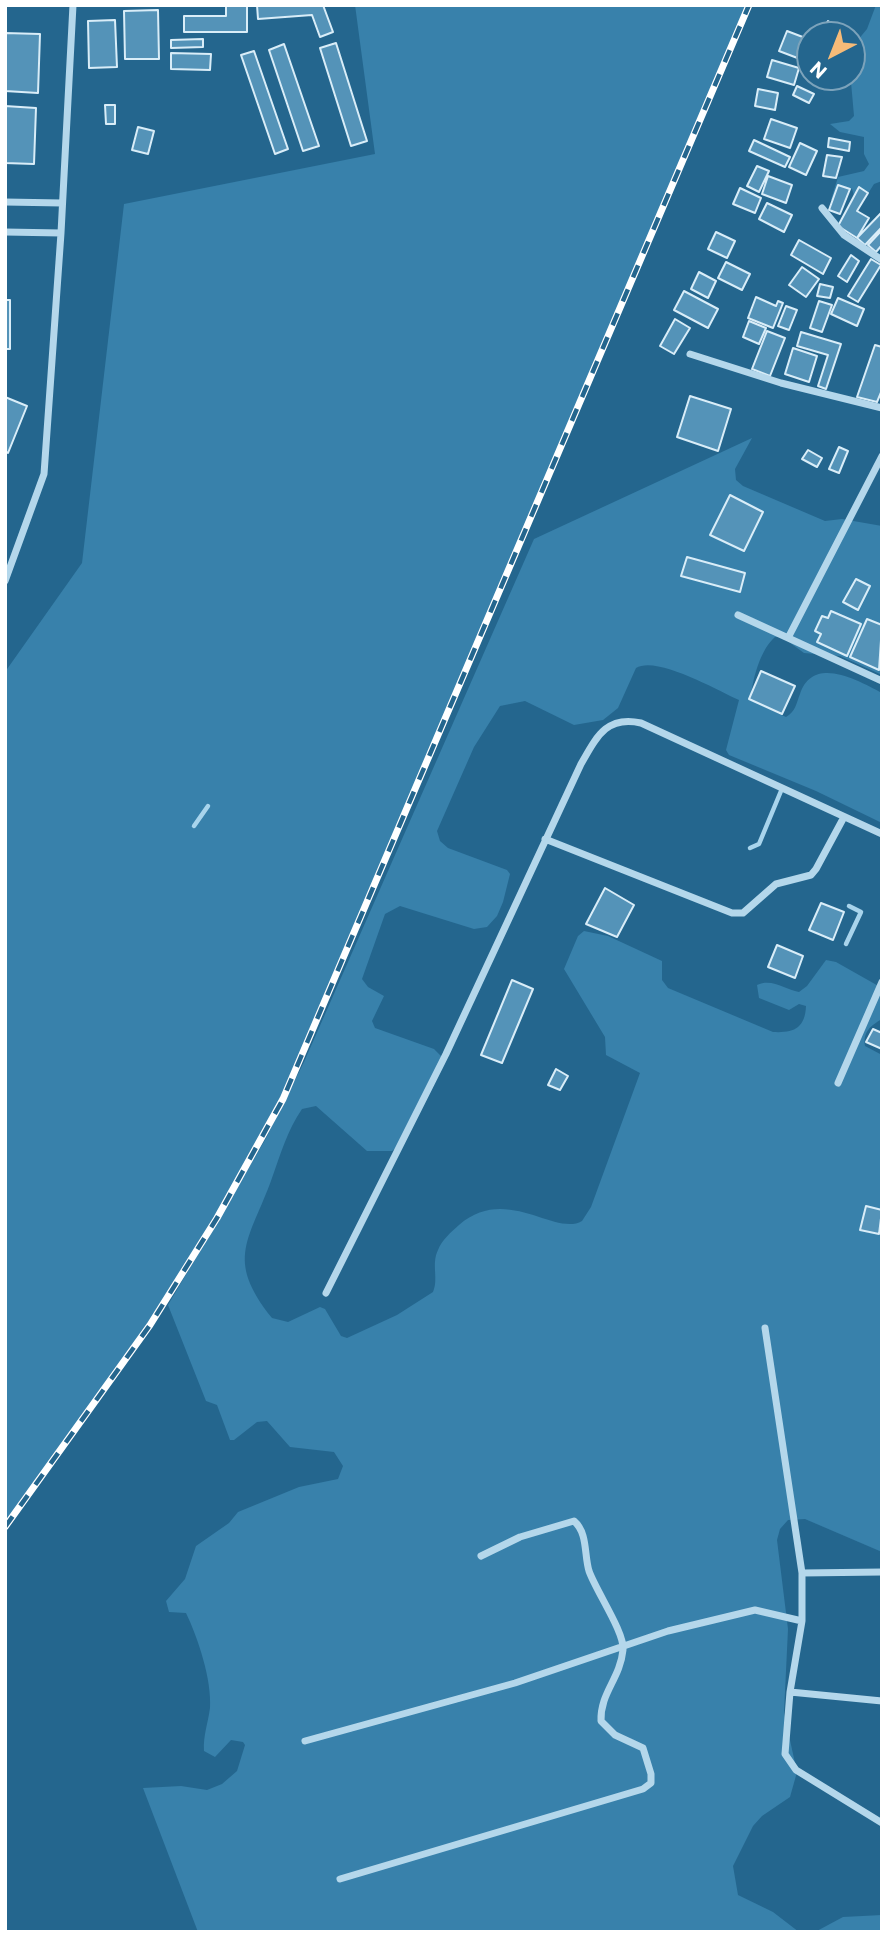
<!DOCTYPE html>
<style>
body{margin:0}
#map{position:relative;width:887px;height:1937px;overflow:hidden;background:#24668e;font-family:Commissioner,sans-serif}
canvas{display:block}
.frame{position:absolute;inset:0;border:7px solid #fff;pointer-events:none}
.north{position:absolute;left:796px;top:21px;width:70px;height:70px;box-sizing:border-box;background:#24668e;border:2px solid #7ca3bb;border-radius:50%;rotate:222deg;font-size:19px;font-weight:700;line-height:28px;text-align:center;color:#fff}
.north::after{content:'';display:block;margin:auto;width:24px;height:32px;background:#f6bb78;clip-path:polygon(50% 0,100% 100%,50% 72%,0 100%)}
</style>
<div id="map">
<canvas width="887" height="1937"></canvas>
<div class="frame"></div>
<div class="north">N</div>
</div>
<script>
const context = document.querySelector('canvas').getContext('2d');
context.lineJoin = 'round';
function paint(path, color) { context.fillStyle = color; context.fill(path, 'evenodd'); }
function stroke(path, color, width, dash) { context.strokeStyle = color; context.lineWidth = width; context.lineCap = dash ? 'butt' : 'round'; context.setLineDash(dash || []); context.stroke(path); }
const green = new Path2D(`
 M355,5H749L283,1099L217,1218L150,1325L5,1527V672L82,563L124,204L375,154Z
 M876,5H882V181L874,184L862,203L856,202L852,189L840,186L835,199L831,200L838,177L864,171L869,164L864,154V137L840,132L830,124L849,121L854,116L851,82L858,65L852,55V47L867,29Z
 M752,438L735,469L736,480L743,486L825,521L842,519L882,526V675L840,656L804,653L782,637H775C761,649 753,677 751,696L758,704L786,717C796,711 796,704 800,694C813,655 857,680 882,693V823L816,791L729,755L726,750L739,700C717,690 656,655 636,668L618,708L603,720L574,725L525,701L500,706L474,747L437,831L440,841L448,848L507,870L510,874L503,902L497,916L487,927L474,929L400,906L385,914L362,979L368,987L384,996L372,1021L375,1028L434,1049L443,1058L401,1144L392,1151H367L316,1106L302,1109C287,1131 281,1153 272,1178C250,1240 224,1258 272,1318L288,1322L320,1307L325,1309L341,1336L347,1338L397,1315L433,1292C439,1279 431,1264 438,1250C442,1240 451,1232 459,1225C506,1184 555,1237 582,1221L591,1207L640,1073L606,1055L605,1037L564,969L578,936L584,931L608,936L662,961V980L668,988L773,1032C793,1033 805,1029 806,1006L799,1004L789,1010L759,998L757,985C773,978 785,990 799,992L807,986L826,960L836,962L882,988V1019C870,1026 863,1032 865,1046L882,1055V1552L805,1519L788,1520L780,1529L777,1540L788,1629L784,1713L797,1772L790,1797L762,1816L753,1826L733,1866L738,1895L773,1912L799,1932H198L143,1788L181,1786L207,1790L222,1784L237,1771L245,1745L243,1742L231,1740L215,1757L204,1751C203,1736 208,1723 210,1708C212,1680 198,1638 186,1613L169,1612L166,1601L185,1579L196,1546L229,1523L238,1512L299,1487L338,1479L343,1466L334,1452L290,1447L267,1421L257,1422L234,1440H230L217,1405L206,1401L168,1305L265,1140L304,1062L534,539Z
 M882,1915V1932H815L843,1917Z`);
const stream = new Path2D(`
 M194,826L208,806
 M750,848L759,844L781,791
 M846,944L861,912L849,906`);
const building = new Path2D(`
 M257,5H323L333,32L320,37L312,15L258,19Z
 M226,6H247V32H184V16H226Z
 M158,10L159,59H125L124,11Z
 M115,20L117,67L89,68L88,21Z
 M828,21L839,28L834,35H819Z
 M787,31L808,39L800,59L779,51Z
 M5,33L40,34L38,93L5,91Z
 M203,39V47L171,48V40Z
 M336,43L367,141L351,146L320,48Z
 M284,44L319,146L303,151L269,50Z
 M254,51L288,149L275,154L241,55Z
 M171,53L211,54L210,70L171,69Z
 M772,60L799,68L794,85L767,77Z
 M797,86L814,94L809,103L793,95Z
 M758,89L778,93L775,110L755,106Z
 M105,105H115V124H106Z
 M5,106L36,108L34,164L5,163Z
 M771,119L797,128L790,148L764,139Z
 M138,127L154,131L148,154L132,150Z
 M829,138L850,142L849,151L828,147Z
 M754,140L790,157L785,167L749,151Z
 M800,143L817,151L806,175L789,167Z
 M827,155L842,157L836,178L823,176Z
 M757,166L769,171L759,192L747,186Z
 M768,176L792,185L786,203L762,194Z
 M838,185L850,189L840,214L829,210Z
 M859,187L868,193L857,211L869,218L857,238L838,226Z
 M740,188L761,198L755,213L733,204Z
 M767,203L792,215L784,232L759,219Z
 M882,212V227L865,245L857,238Z
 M882,230V245L876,252L868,245Z
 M716,232L735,241L727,258L708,249Z
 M799,240L831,258L823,274L791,255Z
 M851,255L859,261L847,282L838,276Z
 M871,259L881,265L858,302L848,296Z
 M726,262L750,274L742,290L718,278Z
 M802,267L819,279L806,297L789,285Z
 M699,272L716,281L708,298L691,289Z
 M820,284L833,287L830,298L817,296Z
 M684,291L718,309L708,328L674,310Z
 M756,297L776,306L778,301L783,303L773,328L748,318Z
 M838,298L864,309L857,326L831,314Z
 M5,300H10V349H5Z
 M819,301L832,305L822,332L810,328Z
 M786,306L797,310L789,330L778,326Z
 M675,319L690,328L674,354L660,346Z
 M749,321L766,328L759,344L743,337Z
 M767,331L785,338L770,376L752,369Z
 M801,332L841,344L826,389L818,386L828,355L797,346Z
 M875,345L882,347V390L877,402L857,397Z
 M793,348L817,356L809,382L785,374Z
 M690,396L731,409L718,451L677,437Z
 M5,397L27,406L8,453L5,451Z
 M839,447L848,451L839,473L829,469Z
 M808,450L822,458L817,467L802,459Z
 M730,495L763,512L744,551L710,535Z
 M687,557L745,573L740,592L681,576Z
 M856,579L870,586L858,610L843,602Z
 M831,611L861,624L847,656L817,642L821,634L815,631L822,616L828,618Z
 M867,619L882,625L879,670L850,657Z
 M761,671L795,686L782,714L749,699Z
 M605,888L634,905L617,937L586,924Z
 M821,903L844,912L833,940L809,930Z
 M777,945L803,956L795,978L768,967Z
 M512,980L533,989L502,1063L481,1055Z
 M873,1029L882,1033V1049L866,1042Z
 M556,1069L568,1076L560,1090L548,1085Z
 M866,1206L882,1210L879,1234L860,1230Z`);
const street = new Path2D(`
 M5,202L62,203
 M822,208L844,235L882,260
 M5,232L61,233
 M690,354L781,383L882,408
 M5,581L44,474L61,233L73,5
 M738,615L882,681
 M788,638L882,456
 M545,839L732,913H743L776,884L811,875L816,869L844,817
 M838,1083L882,982
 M326,1293L446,1054L581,764C596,738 606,715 641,723L882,834
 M765,1328L802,1573V1621L790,1692L785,1754L796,1770L882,1823
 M802,1573L882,1572
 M790,1692L882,1701
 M305,1741L515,1683L668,1631L755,1610L802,1621
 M340,1879L643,1789L651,1783V1774L643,1748L615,1735L601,1721C600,1693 620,1679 623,1650C625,1633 596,1591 589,1571C584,1555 588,1533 574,1521L520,1537L481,1556`);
const rail = new Path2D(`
 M5,1527L150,1325L217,1218L283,1099L749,5`);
paint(green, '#3881ab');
stroke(stream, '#a8d4ec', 4.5);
paint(building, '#5493b8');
stroke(building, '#d9edf8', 2);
stroke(street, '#b4d7eb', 7);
stroke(rail, '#fff', 7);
stroke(rail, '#24668e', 4.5, [13]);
</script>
